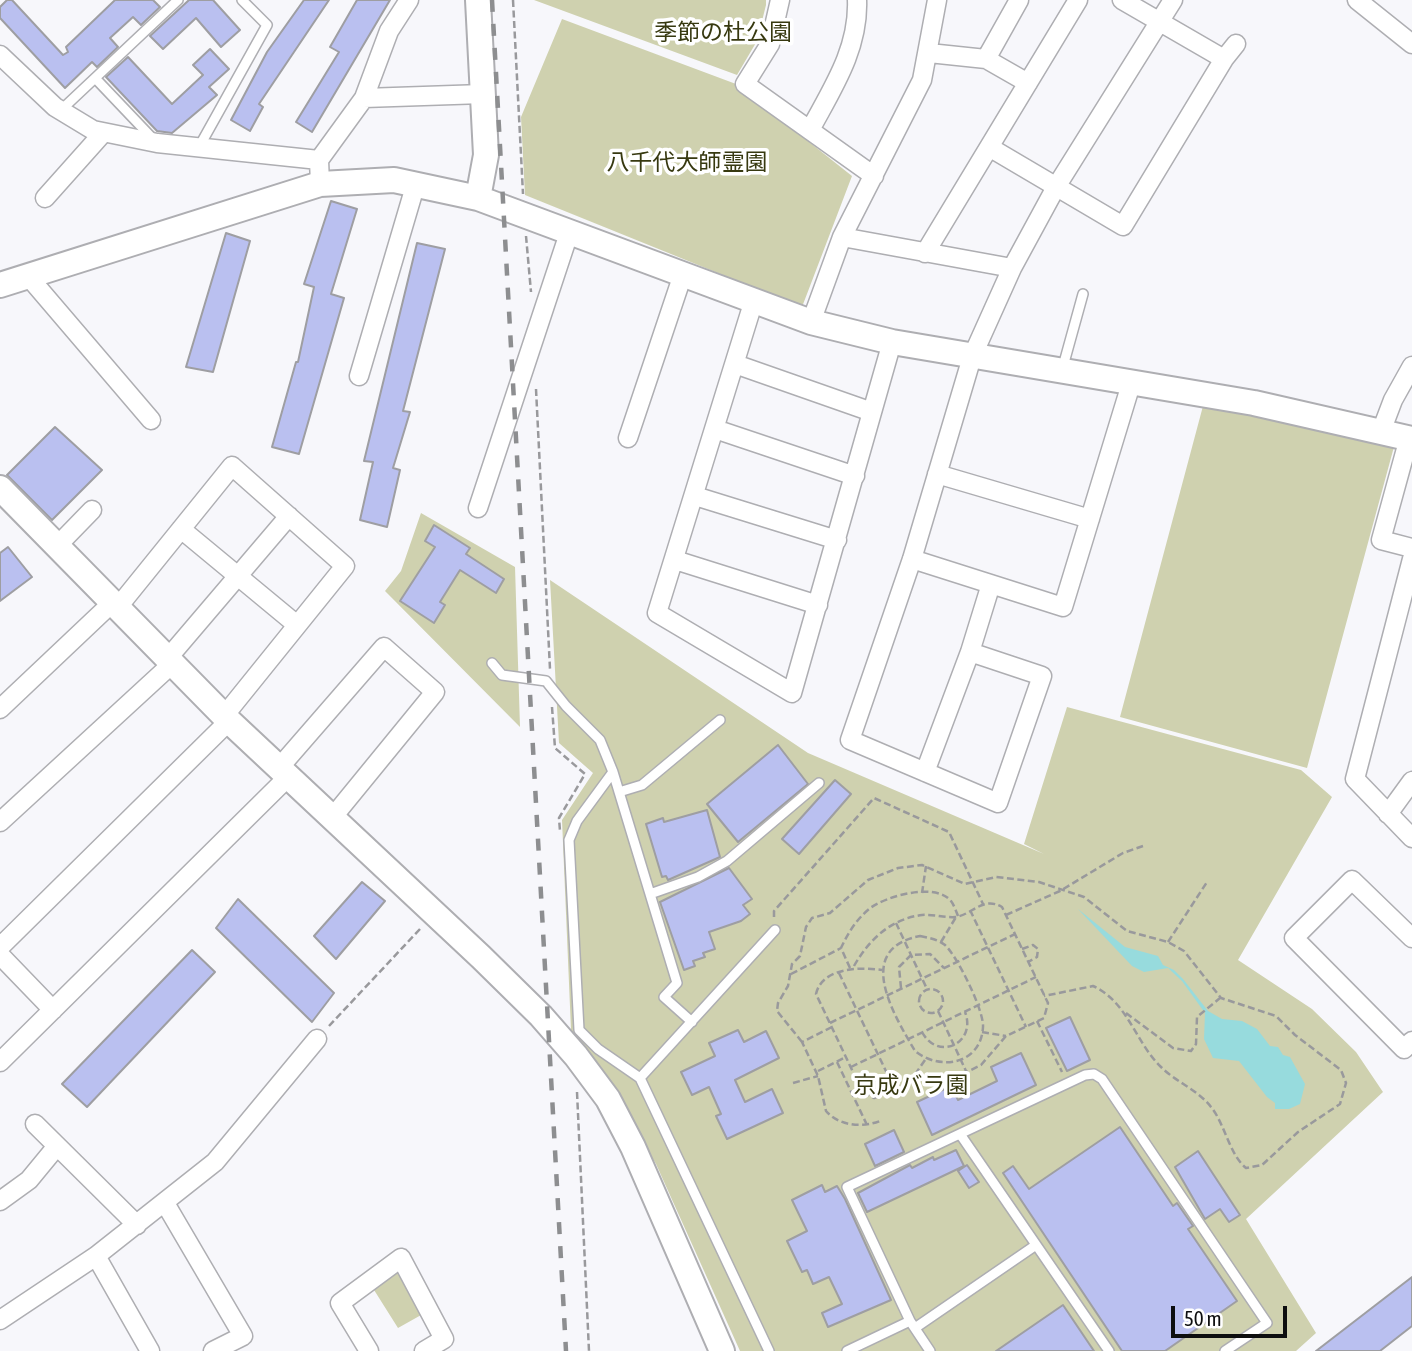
<!DOCTYPE html>
<meta charset="utf-8">
<style>
body{margin:0}
#map{position:relative;width:1412px;height:1351px;overflow:hidden;background:#f7f7fb;font-family:"Asap Condensed",sans-serif}
canvas{display:block}
.scale{position:absolute;left:1171px;top:1306px;width:116px;height:32px;box-sizing:border-box;border:4px solid #0d0e0f;border-top:0;padding-left:9px;font-size:21px;line-height:24px;white-space:nowrap;color:#0d0e0f;-webkit-text-stroke:5px #fff;paint-order:stroke}
</style>
<div id="map">
<canvas width="1412" height="1351"></canvas>
<div class="scale">50 m</div>
</div>
<script>
const context = document.querySelector('canvas').getContext('2d');
context.lineJoin = 'round';
function paint(path, color) { context.fillStyle = color; context.fill(path, 'evenodd'); }
function stroke(path, color, width, dash) { context.strokeStyle = color; context.lineWidth = width; context.lineCap = dash ? 'butt' : 'round'; context.setLineDash(dash || []); context.stroke(path); }
function label(font, color, halo, rows, align = 'center') {
  context.font = font + ' "Asap Condensed","Noto Sans JP",sans-serif'; context.lineWidth = 7; context.setLineDash([]); context.textBaseline = 'middle'; context.strokeStyle = halo; context.fillStyle = color; for (const [text, x, y, turn = 0] of rows) {
    context.save(); context.translate(x, y); context.rotate((+turn || 0) * Math.PI / 180); context.textAlign = isNaN(turn) ? turn : align; if (halo) context.strokeText(text, 0, 0); context.fillText(text, 0, 0); context.restore();
  }
}
const green = new Path2D(`
 M534,0H766V5L757,41L737,75Z
 M562,19L736,84L852,176L802,307L525,195L521,117Z
 M1203,406L1395,443L1307,768L1120,717Z
 M421,513L515,567L520,727L385,591L401,571Z
 M550,580L808,753L1044,854L1024,844L1067,707L1301,770L1332,797L1238,960L1312,1009L1356,1052L1383,1092L1246,1219L1316,1333L1296,1351H740L656,1164L571,1030L562,820L593,773L559,743Z
 M401,1258L430,1310L398,1328L369,1282Z`);
const water = new Path2D(`
 M1078,909L1125,947L1158,956L1163,965L1174,970L1183,979L1208,1011L1222,1019L1242,1021L1257,1029L1270,1046L1278,1047L1283,1055L1290,1057L1305,1084L1300,1104L1289,1109H1275V1103L1267,1097L1239,1061L1213,1058L1204,1039L1205,1013L1182,981L1168,968L1144,972L1132,966Z`);
const building = new Path2D(`
 M7,0H12L63,55L68,52L66,47L115,0H153L160,7L141,25L133,17L110,38L118,47L97,67L92,62L65,88L0,18V7Z
 M189,0H213L240,30L221,47L196,18L163,49L150,36Z
 M304,0H329L259,104L263,107L250,131L231,120L267,52Z
 M357,0H390L312,132L296,122L339,52L330,47Z
 M210,49L229,69L209,87L217,95L172,133L157,131L106,77L128,57L172,104L203,75L193,65Z
 M331,201L357,209L331,294L344,298L299,454L272,447L296,362H298L314,287L304,284Z
 M226,233L250,241L213,372L186,367Z
 M417,243L445,249L403,411L410,412L393,468L400,470L387,527L360,520L373,462L364,461Z
 M55,427L102,470L52,520L7,475Z
 M434,525L470,548L466,554L504,579L496,593L460,570L440,602L445,605L434,623L400,601L435,547L425,541Z
 M8,547L32,577L0,601V553Z
 M778,745L808,784L738,842L707,804Z
 M835,780L851,794L799,854L782,839Z
 M707,810L720,857L668,880L666,876L662,877L646,824L663,818L664,822Z
 M729,868L752,899L743,905L750,914L741,921L709,932L715,949L703,953L705,957L693,961L695,966L684,970L660,902Z
 M362,882L385,901L336,959L314,936Z
 M238,899L334,993L312,1022L216,928Z
 M192,950L215,972L87,1107L62,1084Z
 M1070,1017L1090,1060L1067,1071L1046,1028Z
 M738,1030L744,1042L766,1031L779,1058L735,1080L745,1102L772,1089L783,1113L727,1139L716,1116L721,1114L709,1087L692,1095L681,1072L715,1056L709,1043Z
 M1021,1053L1036,1085L932,1135L917,1102L951,1086L958,1100L997,1081L991,1067Z
 M1120,1127L1173,1206L1177,1203L1193,1226L1188,1229L1237,1301L1165,1351H1122L1003,1173L1013,1166L1029,1189Z
 M894,1130L904,1152L875,1166L865,1144Z
 M956,1150L964,1166L867,1212L858,1193L910,1165L912,1168L933,1157L934,1160Z
 M1198,1151L1240,1215L1229,1222L1220,1209L1205,1219L1175,1167Z
 M967,1165L979,1182L969,1188L958,1171Z
 M822,1185L825,1192L837,1186L845,1199L891,1300L828,1327L822,1313L842,1304L829,1277L813,1284L807,1270L802,1272L787,1241L807,1231L792,1200Z
 M1412,1277V1326L1380,1351H1316Z
 M1063,1305L1094,1351H996Z`);
const path = new Path2D(`
 M513,0L523,194
 M526,236L531,292
 M536,389L550,669
 M552,707L555,748L585,774L559,818L560,831
 M922,893L926,866
 M970,910L1026,1027
 M1006,915L1060,891L1123,853L1143,846
 M774,917V911L874,798L949,832L983,904
 M896,923L927,989
 M920,936C929,938 937,939 945,945C957,956 984,1010 983,1027C981,1065 939,1071 915,1051C894,1015 853,949 920,936Z
 M941,942L956,917
 M1168,942L1207,882
 M1022,949L1033,945L1038,949L1037,957L1028,962
 M854,966C869,940 890,919 922,915C933,914 945,918 956,917C973,914 983,896 1002,907L1048,1003L1044,1018L1006,1036L981,1065L955,1078L919,1079L874,1098L862,1091L816,994C822,967 861,967 882,970
 M850,968L841,948C848,933 856,920 869,909C885,896 936,882 951,901C954,905 956,911 958,916
 M839,973L895,1090
 M791,974L841,948
 M901,988L899,967L911,955L930,954L944,968
 M919 1001a12 12 0 1 1 24 0a12 12 0 1 1-24 0Z
 M938,1011L966,1071
 M1126,1013L1173,1048L1191,1051L1196,1044L1197,1017L1220,998
 M1037,1021L1062,1072
 M830,1023L1015,934
 M329,1026L420,929
 M832,1027L802,1042L818,1076L826,1111C839,1126 862,1128 880,1121
 M922,1032C938,1062 977,1043 965,1012
 M982,1032L1006,1036
 M802,1042L777,1011L778,1003L788,986L792,964L800,956L806,927L812,918L830,913L868,880L898,868L922,865L965,884L996,877L1039,882L1084,897L1127,931L1168,942L1184,951L1221,998L1276,1016L1295,1035L1341,1070L1346,1083L1340,1104L1298,1132L1262,1165L1246,1168C1229,1154 1225,1124 1211,1107C1198,1090 1176,1082 1161,1067C1135,1042 1128,1002 1093,986L1044,996
 M837,1062L867,1125
 M851,1067L1036,977
 M818,1071L846,1057
 M793,1083L818,1076
 M909,1083L925,1060
 M577,1092L589,1351`);
const lane = new Path2D(`
 M95,78L154,140
 M60,111L178,0
 M199,147L267,25L242,0
 M1062,370L1083,294
 M492,663L502,675L546,681L566,706L600,740L613,772L677,983L664,997L692,1022
 M613,772L577,821L569,840L579,1030L598,1049L640,1078
 M619,792L642,785L720,720
 M650,894L698,877L727,861L819,783
 M960,1134L1109,1351
 M915,1328L1036,1245
 M769,1351L640,1078L775,930
 M847,1351L910,1321
 M930,1351L910,1321L847,1187L1085,1075L1094,1074L1102,1079L1267,1323L1225,1351`);
const street = new Path2D(`
 M780,0L770,44L745,84L874,176
 M1122,0L1224,59
 M1357,0L1412,44
 M929,53L986,59L1028,83
 M0,55L55,107L93,130L157,143L319,160L320,184
 M986,59L1019,0
 M364,98L483,94
 M810,130C832,89 859,49 857,0
 M989,147L1123,226L1224,59L1236,44
 M319,160L364,98L389,31L409,0
 M45,198L103,133
 M842,237L1012,268
 M925,253L1078,0
 M28,276L151,420
 M754,300L657,613L792,693L892,342
 M811,322L842,237L922,80L937,0
 M735,364L872,412
 M359,376L416,183
 M715,429L855,476
 M1382,429L1393,400L1412,366
 M628,438L683,274
 M1409,438L1381,540L1412,548
 M937,474L1090,519
 M695,496L837,540
 M478,508L570,230
 M181,529L297,625
 M57,546L92,510
 M912,559L1063,607L1131,384
 M1412,559L1355,779L1412,838
 M675,560L818,605
 M118,607L232,466L345,566L224,716
 M970,652L1042,676L998,803L850,740L912,559L972,357L1012,268L1056,187L1173,0
 M168,658L289,516
 M0,709L113,602
 M278,769L384,647L435,692L332,818
 M925,772L970,652L991,584
 M1388,814L1412,781
 M0,822L173,663
 M1412,938L1352,880L1294,938L1404,1049L1412,1041
 M0,947L229,721
 M0,955L53,1010
 M0,1062L288,777
 M35,1124L137,1225
 M0,1201L29,1180L57,1146
 M165,1203L243,1336L213,1351
 M96,1256L150,1351
 M0,1320L96,1256L215,1162L317,1039
 M369,1351L340,1303L401,1258L444,1339L424,1351`);
const secondary = new Path2D(`
 M478,198L486,155L478,0
 M0,285L320,184L394,180L478,198L811,322L892,342L1254,403L1412,439
 M0,488L229,721L481,957L541,1016L576,1056L608,1099L633,1147L722,1351`);
const rail = new Path2D(`
 M492,0L566,1351`);
const parkNames = [
 ["季節の杜公園",723,33],
 ["八千代大師霊園",687,163],
 ["京成バラ園",911,1086]
];
paint(green, '#cfd1af');
paint(water, '#97dbdd');
paint(building, '#bac0f0');
stroke(building, '#9e9ea2', 2);
stroke(lane, '#aeaeb2', 12);
stroke(street, '#aeaeb2', 21);
stroke(secondary, '#aeaeb2', 28);
stroke(path, '#99999c', 2.5, [7, 3.5]);
stroke(lane, '#fff', 9);
stroke(street, '#fff', 18);
stroke(secondary, '#fff', 24);
stroke(rail, '#8d8e90', 4.5, [12, 12]);
label('23px', '#373910', '#fff', parkNames);
</script>
